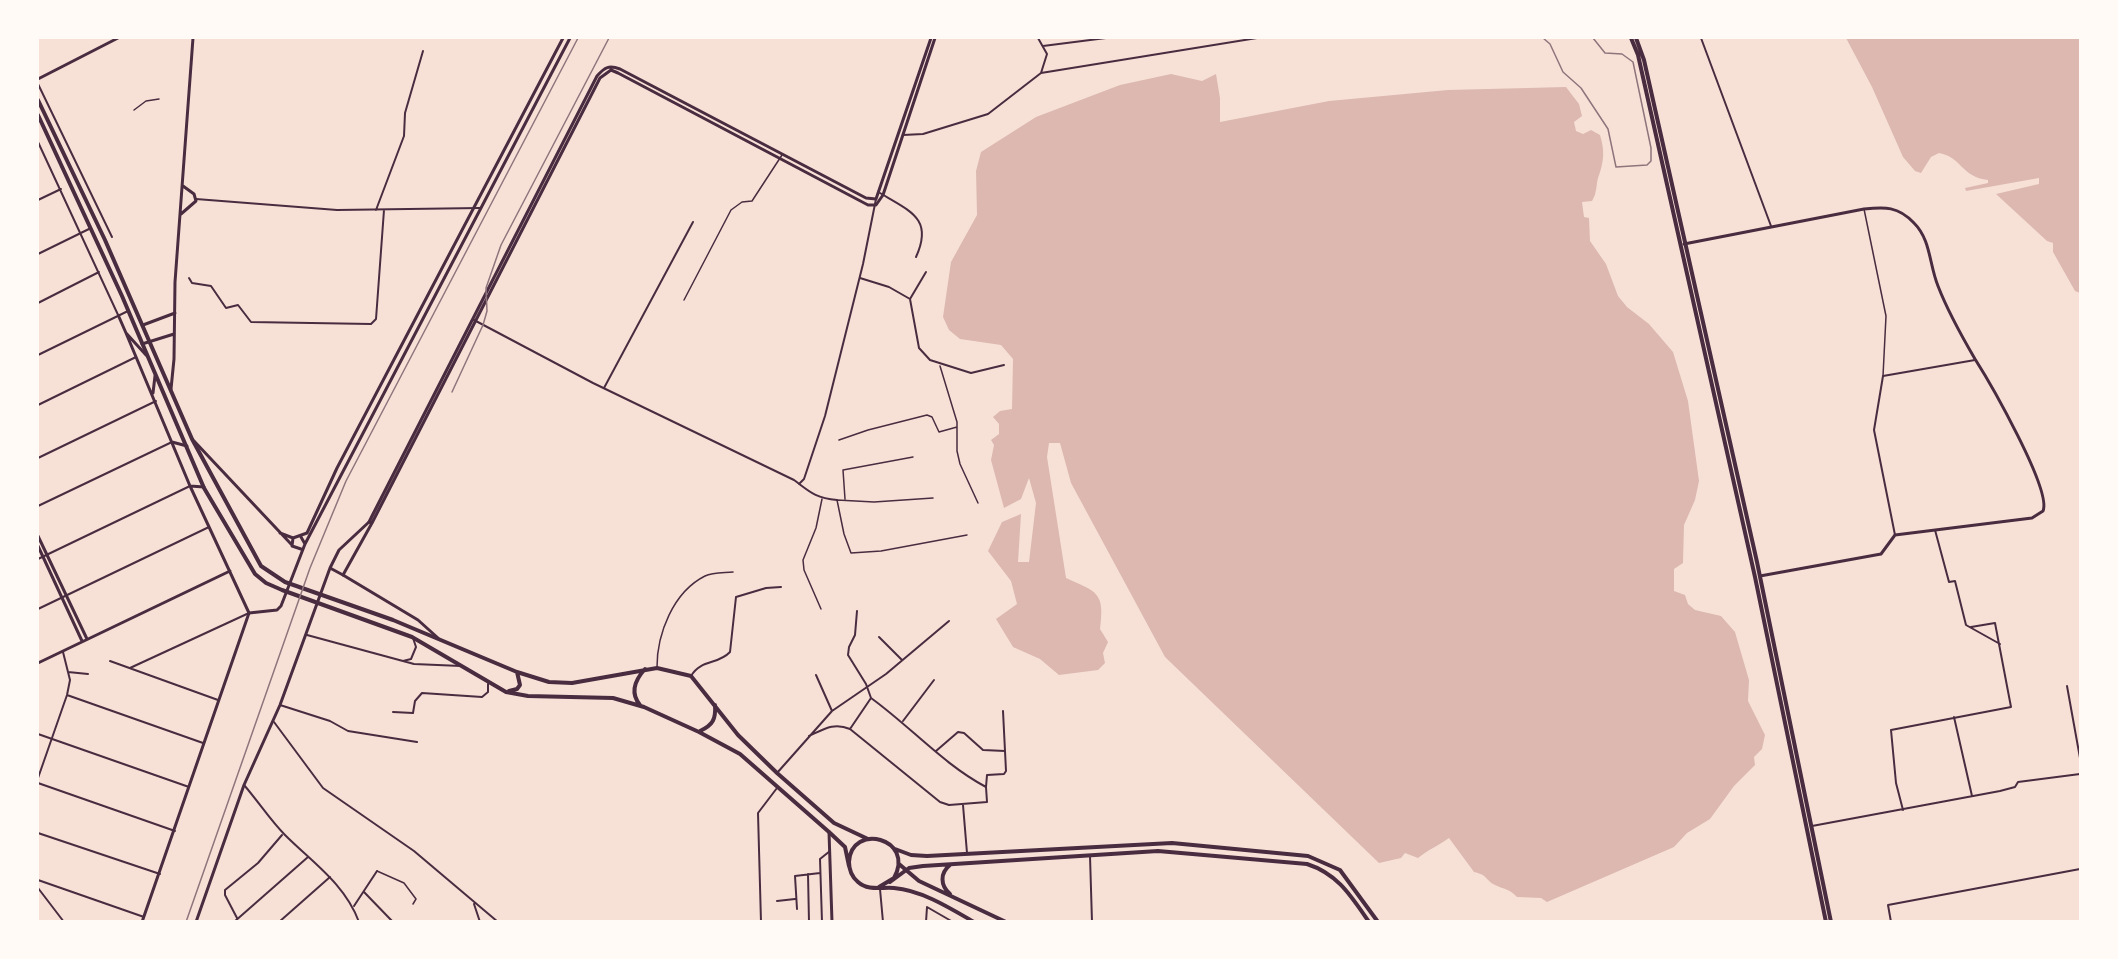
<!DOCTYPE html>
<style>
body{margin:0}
#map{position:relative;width:2118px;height:959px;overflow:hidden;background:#f7e1d7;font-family:"PT Sans Narrow",sans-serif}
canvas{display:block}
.frame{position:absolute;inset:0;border:39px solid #fffaf5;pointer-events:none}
</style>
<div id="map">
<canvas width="2118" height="959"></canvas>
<div class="frame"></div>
</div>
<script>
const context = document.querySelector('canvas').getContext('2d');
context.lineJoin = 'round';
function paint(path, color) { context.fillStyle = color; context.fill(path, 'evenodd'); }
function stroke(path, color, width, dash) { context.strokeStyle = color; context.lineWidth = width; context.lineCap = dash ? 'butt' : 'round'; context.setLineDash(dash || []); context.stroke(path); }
const water = new Path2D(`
 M1846,38H2080V293L2075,291L2053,252V243L2047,241L1996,194L2039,184V178L1966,191L1965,188L1988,183V180C1961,177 1962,157 1939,153L1931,157L1921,173L1915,171L1903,157L1872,87Z
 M1171,74L1202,81L1216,74L1220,98V122L1329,101L1448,90L1566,87L1579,104L1582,116L1574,122L1576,131L1583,134L1591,130L1600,135C1605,151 1604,162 1598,178C1596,186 1597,193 1592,201L1582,202L1584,217L1589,218L1590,241L1606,264L1618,296L1627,307L1649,324L1673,352L1688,401L1699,481L1695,500L1684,525L1683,563L1674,569V591L1685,595L1688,604L1695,610L1721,616L1735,632L1749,680L1748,701L1765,735L1762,749L1754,757L1755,765L1734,786L1710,819L1687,833L1674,847L1547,902L1541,898L1517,897C1508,888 1505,890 1495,885C1485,880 1488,875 1474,872L1449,838C1438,846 1429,849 1418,858L1405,853L1401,858L1379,863L1165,657L1071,483L1060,443H1049L1047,457L1066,578C1097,592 1105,592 1100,629L1108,642L1103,653L1105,663L1098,670L1059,675L1040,659L1013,647L996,619L1017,604L1011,581L988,551L1002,522L1021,514L1018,562H1029L1036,503L1029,478L1021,499L1004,508L991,460L994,445L991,440L999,434V424L993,417L1000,411L1012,409L1013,359L1001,345L960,339L949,330L943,317L951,262L977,215L976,171L981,152L1036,117L1120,85Z`);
const service = new Path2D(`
 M134,110L146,101L159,99
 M1864,209L1886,316L1883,376
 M684,300L731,210L742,202L752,201L782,155
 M940,366L957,422V451L960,464L978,503
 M839,440L868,430L927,415L932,417L939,432L957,427
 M933,498L874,502L837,500L844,534L851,553L881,551L967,535
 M845,499L843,470L913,457
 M821,609L804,570L803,560L816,528L822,499
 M657,667C657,634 673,592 705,576C713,572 725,573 733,572
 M377,871L404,883L416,899L413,904`);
const minor = new Path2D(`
 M1701,38L1771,226
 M1043,46L1106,38
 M1041,73L1257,38
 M38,84L112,237
 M903,135L923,134L988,114L1041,73L1047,54L1038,38
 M38,142L119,317
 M880,193C909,211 934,218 916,257
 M196,199L337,210L480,208
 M38,200L61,189
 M376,210L404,136L405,113L423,51
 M38,254L91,228
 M189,278L192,283L211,286L226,308L238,305L251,322L371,324L376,319L384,210
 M860,278L889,287L910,299L919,348L930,360L971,373L1004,365
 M910,299L926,272
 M38,303L99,272
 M474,320L593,383L794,480C810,492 815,498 837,500
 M38,355L128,311
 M604,388L693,222
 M38,405L136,357
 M38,458L156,401
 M799,484L804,479L825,416L863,264L876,199
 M38,506L172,442
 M1935,530L1949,582L1955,581L1966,625L2000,644
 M1895,535L1874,430L1883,376L1975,360
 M38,559L190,486
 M38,609L209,527
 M857,611L855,635L849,647L848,655L866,684L871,698
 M307,635L414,664L461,666
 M879,637L902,660
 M110,661L218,700
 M403,661L411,659L416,647L413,638
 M130,668L249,613
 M68,672L88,674
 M816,675L832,711
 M691,676C701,659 718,665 730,652L736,597L766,588L781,587
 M2067,686L2080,758
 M67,695L203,743
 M280,705L330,721L348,731L417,742
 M393,712L413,713L415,701L422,693L482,697L488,692V684
 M1954,717L1972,796
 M903,721L934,680
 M274,722L323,788L414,851L498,922
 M850,729L871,698
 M38,734L189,787
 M809,736C824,729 834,722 850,729L940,802L949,805L987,802L986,787C943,764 911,727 871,698
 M936,751L958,732L964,733L983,750L1005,751
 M777,773L832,711L886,674L949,621
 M38,778L67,695L70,680L63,652
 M38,783L175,831
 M244,785C258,801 270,820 285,835C312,862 345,884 359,922
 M986,787L987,775L1004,774L1006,771L1003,711
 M963,805L967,853
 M1903,810L1896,783L1891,730L2011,707L1995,623L1971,627
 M1812,826L2000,791L2015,787L2018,782L2080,774
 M38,833L160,874
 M1090,856L1092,922
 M808,874L809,922
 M38,880L144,917
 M38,888L64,922
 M880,889L883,922
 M364,892L393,922
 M777,901L795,899
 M474,904L480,922
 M354,906L377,871
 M797,909L795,876L820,873
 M237,918L225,895V890L258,863L282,835
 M234,922L308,857
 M279,922L330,877
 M761,922L758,813L777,788
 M822,922L820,859L830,851
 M926,922L927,907L953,922
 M1891,922L1888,905L2080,869`);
const tertiary = new Path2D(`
 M1684,244L1864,209C1885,207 1898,206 1914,223C1931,240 1929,264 1938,286C1948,312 1961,335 1975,359C1989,381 2052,490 2043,511L2032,518L1895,535L1881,554L1760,576
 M330,568L343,575
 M829,832L832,922
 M142,922L249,613
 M196,922L244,785L280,705L330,568L339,550L369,522`);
const secondary = new Path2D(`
 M38,79L118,38
 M181,214L196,201L194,194L183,186
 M119,317L126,333L146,355
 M143,325L175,313
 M126,333L190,486L249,613L277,610L281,606L305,544L301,537
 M142,344L174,334
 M171,389L174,359L175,282L193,38
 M153,393L155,376
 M194,441L291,544
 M172,442L187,446
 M190,486L204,487
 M372,523L369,522L372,516L597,76C605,67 609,65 620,69L866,198L876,199L931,38
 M280,533L293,538L307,533L337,468L563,38
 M38,536L87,639
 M293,538L292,546L301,549
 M305,544L570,38
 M38,546L82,641
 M438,638L418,620L343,575L372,523L600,78L611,70L618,73L868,205H876L883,195L935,38
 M38,663L230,571`);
const primary = new Path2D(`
 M1631,38L1638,55L1755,577L1826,922
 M1636,38L1644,60L1757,562L1831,922
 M38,100L105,240L192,439L261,566L285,582L393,620L517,672L549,682L572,683L657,668L691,676L738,735L777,773L834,823L868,839
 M38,115L122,296L204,488L255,574L266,583L282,590L412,637L506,692L528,696L613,698L644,707L699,732L740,754L829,832L845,847L849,866
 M509,691L517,689L520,685L517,672
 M640,705C630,693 635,680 645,669
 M700,731C713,725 716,719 715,705
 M895,849L911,855L927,856L1172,843L1308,856L1340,870L1378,922
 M899,864L919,881L1006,922
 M890,882L909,868L923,866L1158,851L1307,864C1338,874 1351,896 1369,922
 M879,887L894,878C916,838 851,822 849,862C849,870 852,877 858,882C868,891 881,887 894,888C921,890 950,908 974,922
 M950,894C940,885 940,873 950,865`);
const rail = new Path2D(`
 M1543,38L1550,44L1563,72L1581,88L1608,129L1616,167L1647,165L1651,161V148L1633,62L1622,54L1605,53L1593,38
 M452,392L483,325L487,311L486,288L501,245L609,38
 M186,922L310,568L346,481L578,38`);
paint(water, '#dcb8b0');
stroke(service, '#4a2c40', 1.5);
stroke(minor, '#4a2c40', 2);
stroke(tertiary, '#4a2c40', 3);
stroke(secondary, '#4a2c40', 3);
stroke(primary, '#4a2c40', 4);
stroke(rail, '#8f747c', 1.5);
</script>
